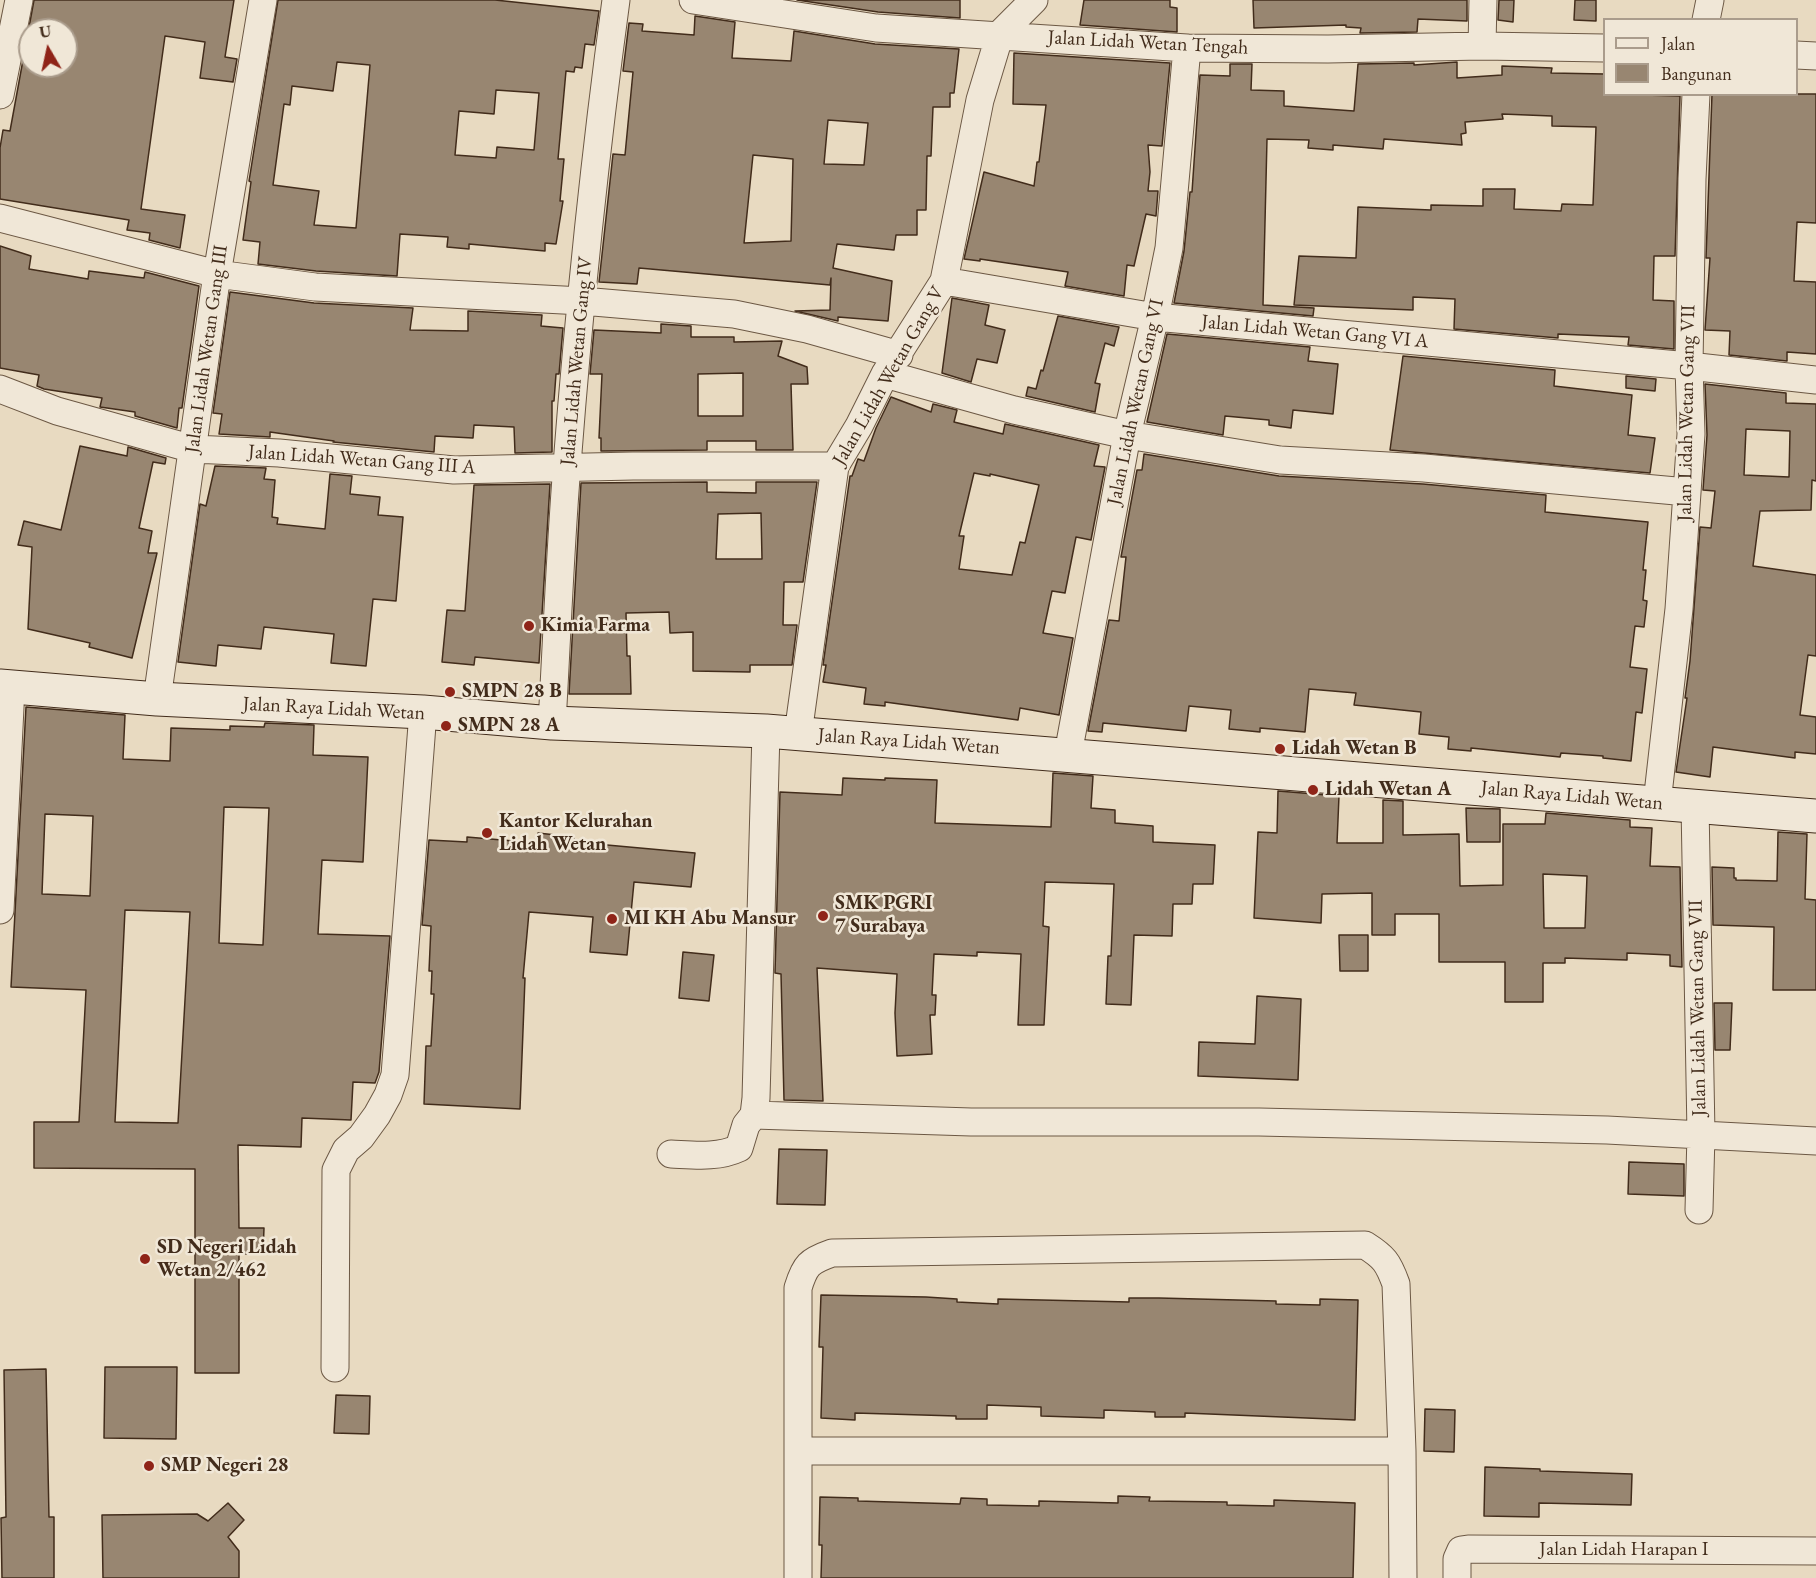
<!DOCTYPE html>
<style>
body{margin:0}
#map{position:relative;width:1816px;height:1578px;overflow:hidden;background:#e8dac1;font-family:"EB Garamond",serif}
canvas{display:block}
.legend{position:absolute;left:1603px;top:18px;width:195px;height:78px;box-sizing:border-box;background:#f0e7d7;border:2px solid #aa9c8c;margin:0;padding:8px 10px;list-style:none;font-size:18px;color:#422c1b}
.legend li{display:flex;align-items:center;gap:12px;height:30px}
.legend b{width:30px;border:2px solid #aa9c8c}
.north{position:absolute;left:18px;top:18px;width:60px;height:60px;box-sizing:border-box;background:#f0e7d7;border:2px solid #aa9c8c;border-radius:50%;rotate:351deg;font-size:16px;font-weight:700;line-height:24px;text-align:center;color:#422c1b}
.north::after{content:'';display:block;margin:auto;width:21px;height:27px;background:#8f2418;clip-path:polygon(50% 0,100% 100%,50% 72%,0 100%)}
</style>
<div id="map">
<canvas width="1816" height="1578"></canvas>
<ul class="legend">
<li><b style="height:8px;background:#f0e7d7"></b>Jalan</li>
<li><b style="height:16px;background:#988671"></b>Bangunan</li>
</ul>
<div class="north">U</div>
</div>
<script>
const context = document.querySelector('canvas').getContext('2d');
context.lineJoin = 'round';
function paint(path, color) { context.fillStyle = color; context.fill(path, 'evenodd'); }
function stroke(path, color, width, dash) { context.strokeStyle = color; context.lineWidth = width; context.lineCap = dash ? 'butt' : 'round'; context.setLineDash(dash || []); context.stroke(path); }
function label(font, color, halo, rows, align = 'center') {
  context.font = font + ' "EB Garamond",serif'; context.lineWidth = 5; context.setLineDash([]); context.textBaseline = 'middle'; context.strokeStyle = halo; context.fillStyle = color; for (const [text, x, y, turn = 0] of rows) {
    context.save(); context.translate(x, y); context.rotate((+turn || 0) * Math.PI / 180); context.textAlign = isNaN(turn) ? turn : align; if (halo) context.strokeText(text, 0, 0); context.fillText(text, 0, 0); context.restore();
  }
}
const building = new Path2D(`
 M34,0H234L225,57L237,59L233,82L200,78L205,42L165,36L141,209L185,215L180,248L149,240L150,233L127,230L129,220L0,199V148L3,130L10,131ZM30,30H66V66H30Z
 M278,0H495L599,11L594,45L585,44L582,68L575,67L574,72L566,71L558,159H564L560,201H563L556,244L545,243V251L469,244V249L447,247L448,237L400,234L397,276L316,271L258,264L260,242L243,240L251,182L249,181L250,175ZM337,62L370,65L356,228L314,225L319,191L273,185L284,104L290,105L292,86L333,91ZM496,90L539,93L534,150L497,147L496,158L455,155L459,111L494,114Z
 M797,0H960V18L878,12Z
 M1084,0H1170V7L1177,8V32L1080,25Z
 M1253,0H1467V21L1418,19L1417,32L1360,33L1361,28L1346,27V25L1254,28Z
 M1499,0H1514L1513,22L1498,20Z
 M1575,0H1596V21L1574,20Z
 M695,16L735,22L732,58L791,61L794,31L875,44L959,49L954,93H950V107H933L931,156H927L926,210H917V235H896L894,250L837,244L833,268L892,281L888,321L838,317V321L795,311L830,310L831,278L830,285L639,268L637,284L599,282L613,154L625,155L633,72L623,71L629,23L643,24L642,31L694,35ZM828,120L868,123L864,165L824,164ZM753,155L793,159L791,241L744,243Z
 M1014,53L1170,63L1162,146L1148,145L1150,172L1148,191H1158L1156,216L1146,214L1134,266L1127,265L1124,296L1065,286L1068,272L980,259V261L964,259L984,172L1034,186L1037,162H1039L1046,105L1013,104Z
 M1457,62V78L1502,75V66L1552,68L1551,73L1605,74V94L1680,96L1675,256H1654L1653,300L1674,301V349L1628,345L1629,337L1558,334V338L1454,329L1455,299L1413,297V310L1294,305L1299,256L1356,258L1358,207L1431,210V205L1483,206V189H1515L1514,209L1561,211L1562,204L1593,205L1596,127L1552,126V116L1502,114L1503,119L1465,122L1466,133L1461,134L1462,145L1384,139L1383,149L1333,145V150L1308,148L1309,140L1267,139L1263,305L1314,308L1313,316L1174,303L1184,251L1190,192H1192L1200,75L1230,76V64H1252L1251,90L1284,91V106L1354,111L1358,64L1414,63V65Z
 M1712,94H1816V223L1797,222L1794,281L1816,282V354L1787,352V361L1729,355L1730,331L1705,330L1710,258H1706Z
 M0,246L31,256L29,269L88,279L89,271L144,278L145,272L199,286L182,408H179L177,428L135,416V412L100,407L102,398L44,389L37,386L39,375L0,368Z
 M230,292L314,303L413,308L410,330L468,331V311L542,315L541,326L563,328L559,374H556L554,401H552V452L515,453L514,427L474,425L473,438L435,436L434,452L333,442L334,441L270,432V437L219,434L222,414L213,413Z
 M952,298L989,305L985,325L1005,330L997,363L977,359L971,382L942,373Z
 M1058,316L1119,327L1114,346L1105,343L1095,383L1100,384L1095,412L1026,396L1028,387L1036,389L1041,370L1043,371Z
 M661,324L691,326V337H734V342L782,341L778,356L807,367L808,384H791L793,450H756V441H707V450L601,451V438H599L602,374H590L594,330L661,333ZM743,373V416H698V374Z
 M1167,334L1310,347L1308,361L1338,364L1333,414L1293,410L1291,428L1269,425V420L1225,416L1223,435L1147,422Z
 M1403,356L1555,370L1554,386L1632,395L1628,435L1655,438L1650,473L1390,450Z
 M1626,376L1656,379L1655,391L1626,388Z
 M1705,384L1786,393V403L1816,404V481L1812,480L1811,510L1760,511L1753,566L1816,575V656L1808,655L1800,715L1816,717V754L1795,752V758L1713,747L1710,777L1676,772L1687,698H1685L1690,661L1700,527L1711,528L1715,491L1703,490L1707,435ZM1746,429L1790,431L1789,477L1744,475Z
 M891,397L931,412L933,404L957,410L954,422L1003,434L1005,424L1099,445L1094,466L1105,467L1091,540L1076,537L1065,593L1052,591L1043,633L1073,638L1059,715L1020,708L1018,720L885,702V706L864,704L866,688L823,682L826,665H823L850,476H852L858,459L864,461L876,428ZM974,473L990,476V474L1039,485L1025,543L1020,542L1012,575L959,569L964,536H959Z
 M80,446L127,456L128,447L166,458L165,464L153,462L139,528L152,531L148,553H157L132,658L89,647L90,643L28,629L32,547L18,545L24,521L61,530Z
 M1144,454L1279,476L1423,484L1546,495L1545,512L1648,522L1643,570H1646L1643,600L1647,601L1644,627L1635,626L1630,667L1647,669L1642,713L1636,712L1631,761L1603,758V756L1561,753L1560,757L1471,748V751L1448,749L1449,737L1419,734L1421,712L1354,705L1356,693L1309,689L1305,732L1260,728V732L1229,729L1231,710L1189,706L1186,731L1103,723L1102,732L1088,731L1109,620L1119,621L1126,557H1121L1137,470H1142Z
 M215,466L266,468L264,479L275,480L272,517L278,518L277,524L325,529L330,474L352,476L350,494L380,497L378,515L403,517L396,601L373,599L366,666L331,663L334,634L264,627L261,649L218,645L216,666L178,662L200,504L206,506Z
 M707,482V492L756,493V482H817L803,582H784L783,625H797L792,665H750V672L693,671V632L670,633L669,612L626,613L627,656H630L631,694H569L581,483ZM761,513L762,559H716L718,514Z
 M550,484L539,663L475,657L474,665L442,662L447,610L465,611L474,485Z
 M26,707L125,715L123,759L170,761L171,728L230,730V726L264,727L265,723L314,725L313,755L368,757L363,862L322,860L318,934L390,936L379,1072L375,1083L353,1082L351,1120L302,1118L301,1147L238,1145L239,1228H264L263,1254H239V1373H195V1169L34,1168V1122H79L86,990L11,987ZM224,807L269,808L263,945L219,943ZM45,814L93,816L90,896L42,894ZM125,910L190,912L178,1123L115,1122Z
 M1053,773L1093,776L1091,808L1115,810V823L1153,826V842L1215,845L1213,884H1193L1192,904H1173L1172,936L1134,935L1131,1005L1106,1004L1108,956H1111L1114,884L1045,882L1043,926L1049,927L1044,1025H1018L1021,954L977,952V956L934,954L932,995H936L935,1015H930L932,1054L897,1056L895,1013L897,974L817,968L823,1101L784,1100L781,974L775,973L780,792L842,795L843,778L885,780V778L937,780L935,823L1051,827Z
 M1278,791L1339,796L1337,843H1383V800L1403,801V835L1459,834L1460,886L1503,885V824H1545L1546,813L1630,820V827L1652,828L1650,866L1680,867L1682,967L1670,966V955L1627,953V960L1565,958V963H1543V1002H1505V962H1439V914H1395V935H1372V893L1322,894L1321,923L1254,918L1258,832L1277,833ZM1543,874L1587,876L1585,928H1544Z
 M1466,808L1500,809V842H1467Z
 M1778,832L1807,834L1805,899L1816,900V990H1773L1774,927L1713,925L1712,867L1734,868V878H1736V880L1777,881Z
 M538,833L574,837V842L695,853L691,887L634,882L627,955L590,952L593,917L529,912L523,978H525L520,1109L424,1104L426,1046H431L434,994H431L432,971H429L431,926L422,925L429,840L467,842V837L537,843Z
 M1339,935H1368V971H1340Z
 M683,952L714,955L709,1001L679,998Z
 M1257,996L1301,999L1298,1080L1198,1076L1199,1042L1255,1044Z
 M1714,1003H1732L1730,1050H1715Z
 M779,1149L827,1150L825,1205L777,1204Z
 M1629,1162L1684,1164V1196L1628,1194Z
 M821,1295L926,1297L957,1299V1302L998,1304V1299L1129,1302V1298H1159L1276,1301V1304L1320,1305V1299L1358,1300L1355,1420L1185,1413V1417H1155V1412L1104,1410V1418L1041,1416V1407L987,1405V1419H956V1416L855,1413V1420L821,1418L823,1347H819Z
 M105,1367H177L176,1439L104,1438Z
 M46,1369L49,1517H54V1578H2L1,1518L6,1517L4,1370Z
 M336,1395L370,1396L369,1434L334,1433Z
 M1425,1409L1455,1410L1454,1452L1424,1451Z
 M1485,1467L1540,1469V1471L1632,1474L1631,1505L1539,1503V1517L1484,1516Z
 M1118,1496L1150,1497L1149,1501L1227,1502V1505L1274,1506V1500L1355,1503L1353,1578H821L822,1545H819L820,1497L858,1498V1501L960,1504L961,1498L987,1499V1505L1039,1506V1501L1118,1503Z
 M228,1503L244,1520L228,1537L239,1551V1578H103L102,1515L197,1514L208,1521Z`);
const minor = new Path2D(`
 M693,0L876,28L1187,48L1328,49L1482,46L1604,48
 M1706,20L1710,0
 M1482,46L1483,0
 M1796,55L1816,56
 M0,95L19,0
 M0,218L217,274L315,287L582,301L734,314L807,329L899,355
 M944,281L1155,317L1689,366L1816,380
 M885,374L1014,410L1127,435L1280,460L1424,468L1687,492
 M0,389L57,411L193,449L279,453L454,470L633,466H835
 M157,699L217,274L263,0
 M552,723C557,637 560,551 567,465C579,309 595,154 616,0
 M798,734L835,466L859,426L885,374L944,281L980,100L1000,34L1034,0
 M1068,754L1127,435L1155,317L1169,248L1187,48
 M1657,803L1679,609L1691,434L1689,366L1692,179L1696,94
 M1695,805L1701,1134L1699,1210
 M0,910L11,687
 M754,1115L971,1122H1259L1607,1130L1816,1141
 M671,1154C694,1155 718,1158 739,1148L746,1125L754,1115L756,1098L766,731
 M335,1368L336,1170L346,1150L361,1137L377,1115L388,1095L395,1075L423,712
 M798,1451H1402
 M798,1578V1288C805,1265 809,1261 832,1253L1365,1245C1384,1257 1388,1262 1396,1284L1402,1451L1403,1578
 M1457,1578V1559L1461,1550L1468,1549L1816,1551`);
const secondary = new Path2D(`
 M0,686L157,699L423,712L552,723L766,731L1816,816`);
const markers = [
 [529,626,6,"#8f2418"],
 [450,692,6,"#8f2418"],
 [446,726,6,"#8f2418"],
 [1280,749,6,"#8f2418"],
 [1313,790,6,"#8f2418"],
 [487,833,6,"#8f2418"],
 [823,916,6,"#8f2418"],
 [612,919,6,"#8f2418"],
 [145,1259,6,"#8f2418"],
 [149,1466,6,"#8f2418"]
];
const streetNames = [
 ["Jalan Lidah Wetan Tengah",1148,43,3],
 ["Jalan Lidah Wetan Gang VI A",1315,332,5],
 ["Jalan Lidah Wetan Gang III",207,349,-82],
 ["Jalan Lidah Wetan Gang IV",577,361,-85],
 ["Jalan Lidah Wetan Gang V",889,376,-60],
 ["Jalan Lidah Wetan Gang VI",1136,402,-78],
 ["Jalan Lidah Wetan Gang VII",1687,413,-89],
 ["Jalan Lidah Wetan Gang III A",362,460,4],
 ["Jalan Raya Lidah Wetan",334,709,3],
 ["Jalan Raya Lidah Wetan",909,742,4],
 ["Jalan Raya Lidah Wetan",1572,796,5],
 ["Jalan Lidah Wetan Gang VII",1698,1008,-91],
 ["Jalan Lidah Harapan I",1624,1550]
];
const poiNames = [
 ["Kimia Farma",541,626],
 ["SMPN 28 B",462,692],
 ["SMPN 28 A",458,726],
 ["Lidah Wetan B",1292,749],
 ["Lidah Wetan A",1325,790],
 ["Kantor Kelurahan",499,822],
 ["Lidah Wetan",499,845],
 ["SMK PGRI",835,904],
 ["7 Surabaya",835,927],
 ["MI KH Abu Mansur",624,919],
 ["SD Negeri Lidah",157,1248],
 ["Wetan 2/462",157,1271],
 ["SMP Negeri 28",161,1466]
];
paint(building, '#988671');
stroke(building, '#422c1b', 1.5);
stroke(minor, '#6c5844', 29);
stroke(secondary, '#422c1b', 35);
stroke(minor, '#f0e7d7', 27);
stroke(secondary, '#f0e7d7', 33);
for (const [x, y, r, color] of markers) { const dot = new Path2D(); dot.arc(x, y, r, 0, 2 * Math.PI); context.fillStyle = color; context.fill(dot); stroke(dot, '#f0e7d7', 2); }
label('20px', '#422c1b', '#f0e7d7', streetNames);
label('bold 20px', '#422c1b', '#f0e7d7', poiNames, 'left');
</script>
